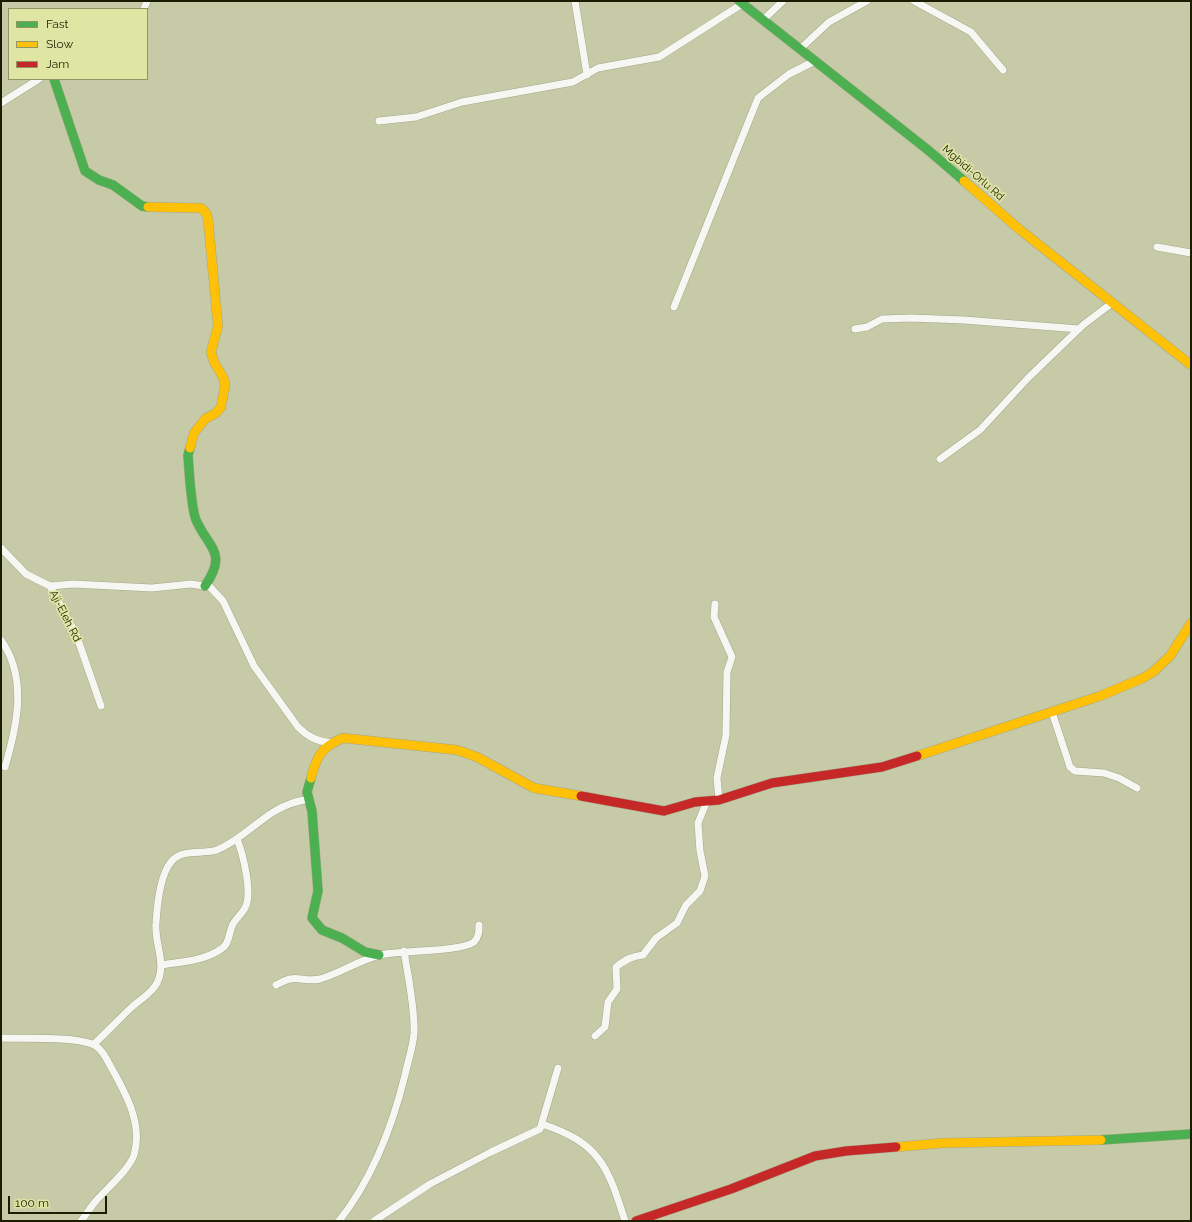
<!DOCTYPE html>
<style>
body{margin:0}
#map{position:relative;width:1192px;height:1222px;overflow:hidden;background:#c6caa6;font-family:Raleway,sans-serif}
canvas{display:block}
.frame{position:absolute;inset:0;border:2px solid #1b1d03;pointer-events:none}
.legend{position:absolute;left:8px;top:8px;width:140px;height:72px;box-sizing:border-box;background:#dfe6a4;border:1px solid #919664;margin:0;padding:5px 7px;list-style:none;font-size:12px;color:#1b1d03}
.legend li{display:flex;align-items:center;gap:8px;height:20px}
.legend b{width:20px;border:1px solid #919664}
.scale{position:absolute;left:8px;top:1196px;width:99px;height:18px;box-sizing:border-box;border:2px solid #1b1d03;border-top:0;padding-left:5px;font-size:12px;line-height:14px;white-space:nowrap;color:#1b1d03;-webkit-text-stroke:3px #dfe6a4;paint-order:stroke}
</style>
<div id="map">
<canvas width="1192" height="1222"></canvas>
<div class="frame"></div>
<ul class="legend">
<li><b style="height:5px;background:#4caf50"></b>Fast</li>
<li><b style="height:5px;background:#ffc107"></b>Slow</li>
<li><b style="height:5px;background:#c62828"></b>Jam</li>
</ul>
<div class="scale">100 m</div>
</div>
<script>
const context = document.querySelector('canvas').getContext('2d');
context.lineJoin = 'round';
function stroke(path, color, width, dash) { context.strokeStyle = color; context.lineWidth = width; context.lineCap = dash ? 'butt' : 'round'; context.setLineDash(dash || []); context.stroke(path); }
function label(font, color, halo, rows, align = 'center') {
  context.font = font + ' Raleway,sans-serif'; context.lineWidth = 3.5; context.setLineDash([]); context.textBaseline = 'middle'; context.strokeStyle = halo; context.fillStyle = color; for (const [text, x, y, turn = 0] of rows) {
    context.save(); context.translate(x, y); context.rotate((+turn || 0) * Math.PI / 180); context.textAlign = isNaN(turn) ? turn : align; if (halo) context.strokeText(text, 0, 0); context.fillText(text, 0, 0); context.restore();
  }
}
const street = new Path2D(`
 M575,1L587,75
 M914,1L971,32L1003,70
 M144,9L147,1
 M763,20L783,1
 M800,49L829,22L867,1
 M1,103L39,79
 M379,121L416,117L462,102L573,82L598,68L659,57L742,4
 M1157,247L1191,253
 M674,307L758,98L789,74L815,61
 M855,329L867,327L882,319L911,318L964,320L1079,329
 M940,459L980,430L1028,378L1083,325L1112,303
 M1,548L26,574L50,586L76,634L101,706
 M50,586L73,584L152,588L191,584L210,587L223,601L254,666L298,727C308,737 317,741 331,743
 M715,604L714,617L732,657L727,672L726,735L717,778L719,800
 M1,640C28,678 17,726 5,767
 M1052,712L1070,767L1075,771L1104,773L1119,778L1137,788
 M161,965C179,962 202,961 218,951C230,945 228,936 232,926C235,919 241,915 245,908C253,894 243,854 237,839
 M276,985C280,983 285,980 290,979C300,977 307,982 320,979C341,973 359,960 380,955C401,950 460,952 474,942C479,937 479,931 479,925
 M595,1036L605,1027L608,1002L617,989L616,967C625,960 632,956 643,955L656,938L677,923L686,905L700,891L705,876L700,851L698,823L707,801
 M1,1038C24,1039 72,1036 92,1044C102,1048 107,1060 112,1069C126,1094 143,1124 134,1155C129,1170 106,1189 95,1202C90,1208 86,1215 81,1221
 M94,1044C107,1032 120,1018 133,1006C141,999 152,993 157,983C167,963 154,943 156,923C157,907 160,875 171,862C182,848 202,855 217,850C239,841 255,823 275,811C285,805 297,801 309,799
 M542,1124C600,1143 608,1167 625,1221
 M339,1221C373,1178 392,1128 405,1075C408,1061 413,1047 414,1033C415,1008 408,976 404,951
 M374,1221L430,1184L491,1152L540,1129L558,1068`);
const fast = new Path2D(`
 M739,1L928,150L964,181
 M54,79L85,171L99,180L113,185L142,206L148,207
 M190,448L188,455C189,470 191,507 196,520C209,549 228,552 205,586
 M311,778L307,792L312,811L318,891L312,918L322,930L342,938L365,952L379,955
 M1101,1140L1191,1134`);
const slow = new Path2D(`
 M964,181L1019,229L1191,365
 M148,207L201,208L206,213L208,219L218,326L211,352L214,362L224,379L225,386L221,407L216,413L205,419L194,433L190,448
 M917,756L1100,696L1143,678L1153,672L1170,656L1191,623
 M311,778C317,756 321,747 343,738L457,750L477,757L534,788L581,796
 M896,1147L943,1143L1101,1140`);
const jam = new Path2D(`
 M581,796L664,811L695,802L719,800L772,783L882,767L917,756
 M636,1221L731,1189L815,1156L846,1151L896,1147`);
const streetNames = [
 ["Mgbidi-Orlu Rd",973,173,41],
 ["Aji-Eleh Rd",65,616,63]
];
stroke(street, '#a4a78a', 8);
stroke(fast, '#a4a78a', 10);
stroke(slow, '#a4a78a', 10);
stroke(jam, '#a4a78a', 10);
stroke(street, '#f6f7f2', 7);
stroke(fast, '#4caf50', 9);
stroke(slow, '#ffc107', 9);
stroke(jam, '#c62828', 9);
label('11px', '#1b1d03', '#dfe6a4', streetNames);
</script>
